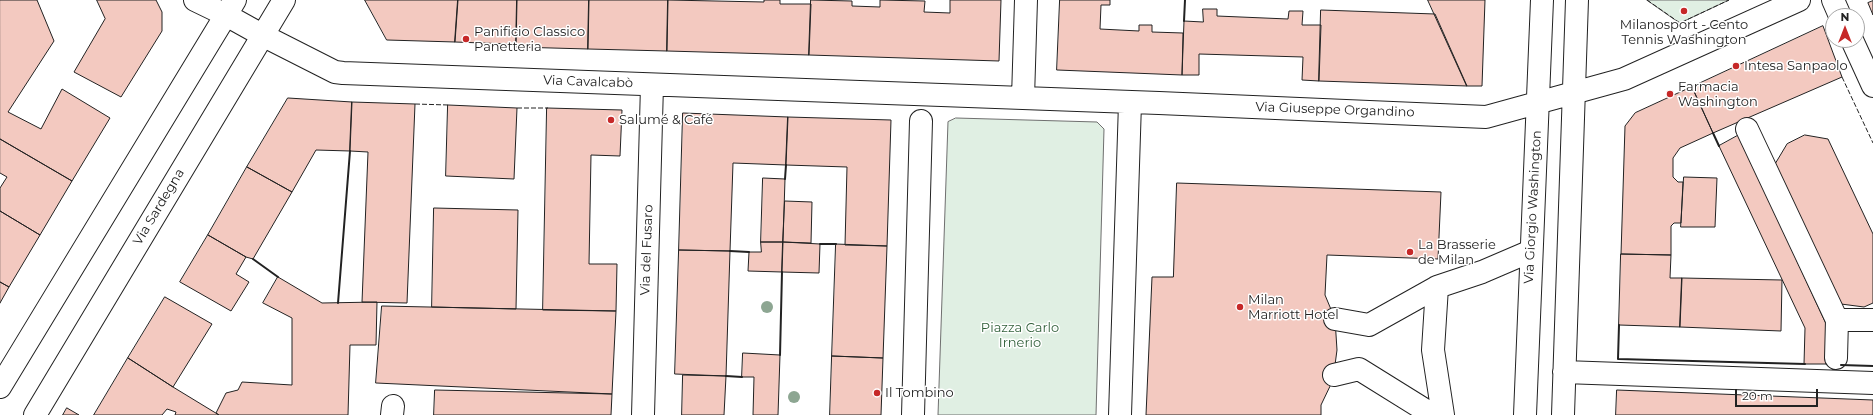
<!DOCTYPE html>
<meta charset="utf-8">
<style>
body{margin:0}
#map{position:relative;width:1873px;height:415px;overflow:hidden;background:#fff;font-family:Montserrat,sans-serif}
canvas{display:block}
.north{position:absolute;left:1825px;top:8px;width:40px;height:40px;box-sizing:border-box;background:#fff;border:1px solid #a7a7a7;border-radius:50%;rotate:0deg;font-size:11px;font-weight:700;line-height:16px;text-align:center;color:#222}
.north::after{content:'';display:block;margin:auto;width:14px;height:18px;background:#c62828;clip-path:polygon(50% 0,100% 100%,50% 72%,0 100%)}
.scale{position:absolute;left:1735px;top:389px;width:83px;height:18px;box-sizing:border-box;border:2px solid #222;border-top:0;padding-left:5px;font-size:12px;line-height:14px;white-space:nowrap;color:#222;-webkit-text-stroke:3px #fff;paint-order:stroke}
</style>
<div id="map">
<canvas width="1873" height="415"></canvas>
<div class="north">N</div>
<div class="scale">20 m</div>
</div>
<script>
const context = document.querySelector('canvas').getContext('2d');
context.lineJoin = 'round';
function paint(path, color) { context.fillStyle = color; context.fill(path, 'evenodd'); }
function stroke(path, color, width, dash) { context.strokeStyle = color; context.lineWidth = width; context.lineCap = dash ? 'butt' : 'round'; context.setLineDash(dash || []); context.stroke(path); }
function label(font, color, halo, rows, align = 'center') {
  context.font = font + ' Montserrat,sans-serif'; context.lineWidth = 3; context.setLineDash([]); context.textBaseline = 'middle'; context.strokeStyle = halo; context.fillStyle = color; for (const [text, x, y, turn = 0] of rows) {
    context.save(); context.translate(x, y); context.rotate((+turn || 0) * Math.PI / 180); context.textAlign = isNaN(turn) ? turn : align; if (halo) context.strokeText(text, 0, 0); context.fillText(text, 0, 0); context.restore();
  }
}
const green = new Path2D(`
 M1647,0H1729L1680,23Z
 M956,118L1097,122L1104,129L1096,415H938L948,122Z`);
const building = new Path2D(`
 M0,0H37L54,41L8,112L41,129L62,89L110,118L72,181L0,139Z
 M97,0H156L162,12V31L121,97L74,72L105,19Z
 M365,0H458L455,42L387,40Z
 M458,0H517L516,47L510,44L455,42Z
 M517,0H589L588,49L516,47Z
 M589,0H668L667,51L588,49Z
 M668,0L764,2V0H780V4H811L809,55L667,51Z
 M811,0L852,1V6L880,7V0L925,1L924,12L950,13V0H1001L999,61L809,55Z
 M1060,0H1110V5H1101L1100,29L1139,31V25H1152V32L1183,33L1182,75L1057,70Z
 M1428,0H1485L1482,86H1467Z
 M1873,1V15L1868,3Z
 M1203,9H1217V16L1288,19L1289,11H1303L1302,25H1321L1319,81L1302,80L1303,57L1199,54V75H1182L1184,21L1203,22Z
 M1321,10L1435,14L1467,86L1319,81Z
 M1823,26L1842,77L1713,133L1692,87Z
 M1692,87L1713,133L1680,148L1673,158V177L1678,182H1683L1681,223H1674L1671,226V255L1621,254L1625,126L1635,113Z
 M288,98L352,102L350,151L316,150L292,192L247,167Z
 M352,102L415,104L407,303L362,302L368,152L350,151Z
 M448,105L517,108L514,179L446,176Z
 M547,108L622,110L620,156L591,155L589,264H617L616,311L543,310Z
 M683,113L788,117L786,165L733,163L730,251L679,250Z
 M788,117L891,120L887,246L845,245L847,167L786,165Z
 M1739,135L1827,326L1826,364H1804L1805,328L1719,146Z
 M1805,135L1828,139L1873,234V303L1864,307L1841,304L1775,164L1787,144Z
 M0,139L72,181L40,235L0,211V188L7,177L0,173Z
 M247,167L292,192L253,259L246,257L208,235Z
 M1684,177L1717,178L1715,227H1681Z
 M763,178L785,179L783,242H761Z
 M1177,183L1441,192L1438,259L1327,255L1325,295L1335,319L1337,350L1333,380L1321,405V415H1146L1152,277H1173Z
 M785,201L812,202L811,243L783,242Z
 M434,208L518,210L516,309L432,307Z
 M0,211L40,235L9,287L0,282Z
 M208,235L246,257L236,274L249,282L231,311L180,282Z
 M761,242H783L782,272L748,271L749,252H761Z
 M783,242L820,244L819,273L782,272Z
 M836,244L887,246L883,358L832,356Z
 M679,250L730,251L726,376L675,374Z
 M1621,254L1671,255L1670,278H1682L1680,327L1619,325Z
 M278,277L322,303L377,302L376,345H350L348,415H219L216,413L226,393L238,390L242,382L292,385V318L263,303Z
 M1682,278L1782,280L1781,331L1680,327Z
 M0,282L9,287L0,303Z
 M165,297L212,324L173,387L128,358Z
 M382,306L616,311L612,394L376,383Z
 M743,353L780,355L778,415H753L754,377H742Z
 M832,356L883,358L881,415H830Z
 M128,358L173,387L219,415H175L176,412L167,409L162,415H94Z
 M683,375L726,376L724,415H682Z
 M435,390L612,394L611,415H434Z
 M1617,390L1873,400V415H1616Z
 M67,408L79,415H63Z`);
const minor = new Path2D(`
 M195,0L226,15
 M1833,0L1840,16
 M262,35L335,72L343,73L1159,103L1486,117L1624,79L1799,0
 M1852,40L1873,86
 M1023,98L1026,0
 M1747,129L1837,320H1873
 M1335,319L1369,325L1437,287
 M1836,358L1837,320
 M1564,372L1873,383
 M1334,375L1359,369L1433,415
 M392,415L393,406
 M643,415L652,85
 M913,415L921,121
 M1120,415L1130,103
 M1443,415L1433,350L1437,287L1482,272L1531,251
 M1525,415L1542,0
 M1563,415L1577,0`);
const major = new Path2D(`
 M226,15L262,35
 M0,387L235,0
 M35,415L284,0`);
const fence = new Path2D(`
 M1647,0L1680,23L1729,0
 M1842,77L1873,143
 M415,104L448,105
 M517,108H548`);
const wall = new Path2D(`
 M1184,21L1185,0
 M1713,133L1719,146
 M785,179L786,165
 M820,244H836
 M730,251L749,252
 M253,259L278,277
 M338,303L350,151
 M1619,325L1618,359L1805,364
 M780,355L782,272
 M1841,365L1873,366
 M726,376L742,377`);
const trees = [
 [767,307],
 [794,397]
];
const markers = [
 [1684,11,4,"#c62828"],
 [466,39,4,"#c62828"],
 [1736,66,4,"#c62828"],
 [1670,94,4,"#c62828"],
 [611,120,4,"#c62828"],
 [1410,252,4,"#c62828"],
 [1240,307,4,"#c62828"],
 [877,393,4,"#c62828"]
];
const poiNames = [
 ["Milanosport - Cento",1684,25,"center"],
 ["Tennis Washington",1684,40,"center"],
 ["Panificio Classico",474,32],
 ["Panetteria",474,47],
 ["Intesa Sanpaolo",1744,66],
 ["Farmacia",1678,87],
 ["Washington",1678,102],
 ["Salumé & Café",619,120],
 ["La Brasserie",1418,245],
 ["de Milan",1418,260],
 ["Milan",1248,300],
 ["Marriott Hotel",1248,315],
 ["Il Tombino",885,393]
];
const streetNames = [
 ["Via Cavalcabò",588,82,2],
 ["Via Giuseppe Organdino",1335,110,2],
 ["Via Sardegna",159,207,-59],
 ["Via Giorgio Washington",1533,207,-87],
 ["Via del Fusaro",647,250,-88]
];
const parkNames = [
 ["Piazza Carlo",1020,328],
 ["Irnerio",1020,343]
];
paint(green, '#e0efe3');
stroke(green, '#6f6f6f', 1);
paint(building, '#f3c9c0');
stroke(building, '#222', 1);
stroke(minor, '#222', 24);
stroke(major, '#222', 24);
stroke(minor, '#fff', 22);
stroke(major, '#fff', 22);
stroke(fence, '#222', 1, [5, 2]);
stroke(wall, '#222', 2);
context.fillStyle = '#8da692';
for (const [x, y] of trees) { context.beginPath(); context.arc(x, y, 6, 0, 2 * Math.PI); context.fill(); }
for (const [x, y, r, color] of markers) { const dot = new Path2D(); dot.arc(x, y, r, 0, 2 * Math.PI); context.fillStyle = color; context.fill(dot); stroke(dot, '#fff', 1.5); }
label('13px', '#222', '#fff', poiNames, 'left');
label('13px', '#222', '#fff', streetNames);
label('13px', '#2f5e38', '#fff', parkNames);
</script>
